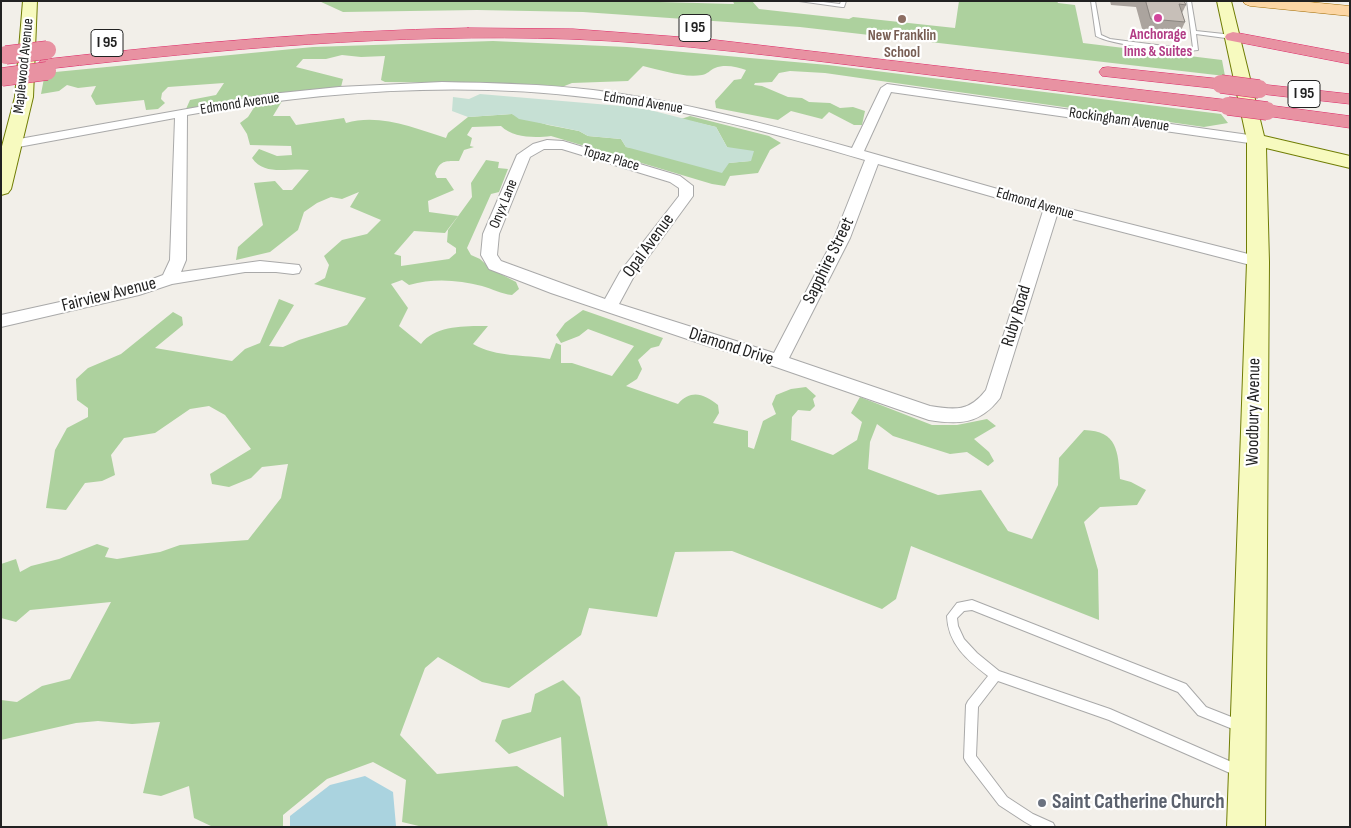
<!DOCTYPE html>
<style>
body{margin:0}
#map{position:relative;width:1351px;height:828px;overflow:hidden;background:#f2efe9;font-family:"Sofia Sans Condensed",sans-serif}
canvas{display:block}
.frame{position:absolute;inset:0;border:2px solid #222;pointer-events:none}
</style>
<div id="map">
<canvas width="1351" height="828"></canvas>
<div class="frame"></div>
</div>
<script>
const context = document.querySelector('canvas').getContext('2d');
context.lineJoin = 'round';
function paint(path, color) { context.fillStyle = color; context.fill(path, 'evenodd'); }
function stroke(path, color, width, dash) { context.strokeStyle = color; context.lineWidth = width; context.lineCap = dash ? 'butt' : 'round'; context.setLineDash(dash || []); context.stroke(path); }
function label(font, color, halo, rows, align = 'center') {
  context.font = font + ' "Sofia Sans Condensed",sans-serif'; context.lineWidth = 4.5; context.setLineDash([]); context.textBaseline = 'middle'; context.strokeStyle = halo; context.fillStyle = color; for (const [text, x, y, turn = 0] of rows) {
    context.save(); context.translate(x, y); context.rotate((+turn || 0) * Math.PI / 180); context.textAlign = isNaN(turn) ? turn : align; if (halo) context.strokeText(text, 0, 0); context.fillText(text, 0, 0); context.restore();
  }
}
const forest = new Path2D(`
 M319,1H623L734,4L733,1H752L759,9L849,19L853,17L955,28L959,1H1057L1058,3L1075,5L1083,43L1222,60L1225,76L800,27L583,12L477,10L343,12Z
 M493,41L627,47L828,65L1221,114L1228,123L1204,127L825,73L790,71L779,73L772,82L755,83L754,85L762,86L788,97L802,98L809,102L830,103L840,108L853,107L865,111L862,125H854L829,112L822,119L791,111L778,120L716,108L715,101L734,80L741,79L746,70C737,67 725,64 715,68C710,70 708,74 702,75C683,78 661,70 643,66L628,81L572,83L562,87L467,83L385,82L381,80L385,56L361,57L342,55L326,59H303L296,67L343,79L341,87L270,95L186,109L190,100L216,95L224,83L168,87L162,93L161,99L165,103L158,109L146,110L144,100L96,105L91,96L96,86L78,88L67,85L59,91L41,94L45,73L313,47Z
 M282,101L273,116H290L296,125L344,118L346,123C379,113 415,128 446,138L448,133L468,117L512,114L548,125L579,131L588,136L621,139L626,147L728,163L750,161L727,147L716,127L681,119L690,116L769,136L781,143L770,150L758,173L730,176L725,186L712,184L551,136C535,138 513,138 501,126L472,127L467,135L472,138L470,146L474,147L464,150L459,161C445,161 440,160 435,174L437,178H446L454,190L428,201L429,212L458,216L445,233L414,231L394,254L401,256V266L449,259L456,253V248L447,242L448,230L472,197L471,183L486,160L499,162L498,168L508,169L499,192L491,194L467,248L471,255L480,259L491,269L516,282L519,289L512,295C501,294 493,289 482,286C458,280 434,278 409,285L402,280L391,284L408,308L399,326L421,344C435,325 466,326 488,326L473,344C498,358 523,354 550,359L556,343L561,345V363H572L612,376L634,346L588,329L579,336L561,343L556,335L565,323L583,310L663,338L659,346L651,348L638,360L642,369L637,379L626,386L678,404C691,389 704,394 718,405L719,413L713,423L748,431V447L754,449L763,421L776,414L772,404L776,395L791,389L806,387L816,396L813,399L815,406L810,411L798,410L792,417L791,440L833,455L857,440L862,422L851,413L860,397L932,425H957L987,419L996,426L974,439L989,452L994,461L988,466L967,452L950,454L893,436L877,424L870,442L868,469L938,495L981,490L1008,531L1032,539L1058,485L1059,458L1084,430C1118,431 1118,452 1120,479L1131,482L1146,490L1137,505L1100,507L1084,522L1098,570L1099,620L911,546L896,599L882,609L732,551L675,552L657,617L589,608L581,635L509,688L482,682L438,657L425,668L400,735L437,774L517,766L564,797L561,737L509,754L495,741L502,720L531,712L535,694L563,680L580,697L608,827H423L402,822L406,780L373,762L327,779L283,815V827H213L194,818L189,786L161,796L143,793L160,722L132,724L98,721L76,723L1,740V700L17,702L42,686L70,679L111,602L30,610L16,622L1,618V564L16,559L20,572L31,566L59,559L97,544L109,548L105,557L117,559L160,552L180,545L248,540L281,498L288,464L262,467L251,478L229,487L212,484L210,474L251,449L225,415L209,406L190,409L155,433L124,438L111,455L115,475L102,481L85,483L66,510L46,508L55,450L67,428L88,417V408L77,400L76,379L88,368L121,354L173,312L182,317L183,325L155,348L232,361L245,349L260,343L279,299L294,305L269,346L283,347L299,340L347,325L366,298L314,284L325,278L329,265L324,256L342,240L367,234L381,220L350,207L359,192L342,199L331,197L317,203L304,212L298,230L270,252L236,260L238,247L263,225L254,183L275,181L283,190H292L309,170C290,167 265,177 252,158L259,149L277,156L292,155L291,146L250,145L247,134L240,123L248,117L255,106Z`);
const wetland = new Path2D(`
 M480,94L621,106L650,110L716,127L727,147L754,151L751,161L729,163L722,173L626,147L621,139L588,136L579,131L560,127L519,119L512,114L468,117L452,111L453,97L469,99Z`);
const water = new Path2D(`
 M365,776L393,792L396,826L398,827H290V816L330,785Z`);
const lane = new Path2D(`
 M799,1H815L840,4L841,1H846L844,7H842Z
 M1091,1H1095L1101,35L1110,39L1180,48H1193L1187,1H1191L1196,31L1233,35L1236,37L1233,39L1196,34L1198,50C1180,53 1111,45 1096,36Z
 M972,600L1186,684L1206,707L1244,722L1246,726L1244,730L1240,732L1198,715L1178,692L972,610L964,611L957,618L958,626L964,639L977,653L999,671L1110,709L1243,767L1245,771L1243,775L1239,777L1109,720L998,681L978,707L976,756L1007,797L1033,814L1053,823L1055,827H1034L1025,822L999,805L966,762L964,758L966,705L968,701L988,676C967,660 948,644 947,616L957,603Z`);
const street = new Path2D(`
 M442,82C493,83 543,84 593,90C681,101 767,124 852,148L881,88L887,84L1256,136L1263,140L1261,143L1256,144L891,92L864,151L1054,205L1264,258L1266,262L1264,266L1258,267L1057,215L1000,398C980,424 960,425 929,420L747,357L708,346L551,293L489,269L481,255L483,234L517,155L533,144L547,140L563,141L680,176L693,186V196L633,278L619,304L774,353L834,238L865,160C776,134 686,109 593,98C458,81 321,91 187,115L186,260L181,272L260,261L299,265L301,269L299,273L293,274L276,272H245L172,284L139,295L1,327V315L137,285L163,275L170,260L175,118L13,148L8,147L6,144L8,141L271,94L339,87ZM544,149H562L670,182L679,188V196L620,272L605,299L501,261L497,255L499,234L530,157ZM878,164L1043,211L986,390C969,412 955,410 930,406L789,358L850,238Z`);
const secondary = new Path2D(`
 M23,1H37L33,97L11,189L8,193L1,195V150L15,97Z
 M1217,1H1231L1264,136L1350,156V168L1266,148L1269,262L1265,827H1227L1247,262V140Z`);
const primary = new Path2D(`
 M1243,1H1299L1350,6V16L1250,6L1245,4Z`);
const highway = new Path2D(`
 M468,28L573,29L707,39L1228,100L1235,102L1237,106L1235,110L1228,112C1116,98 1003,84 891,70C784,57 678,43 570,39C395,33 221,49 47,69L41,68L38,64L41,60L47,59C187,43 327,31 468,28Z
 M1233,32L1350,54V64L1227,40L1225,37L1227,34Z
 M1108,67L1221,79L1227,80L1230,84L1227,88L1221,89L1102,76L1099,72L1102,68Z
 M1259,84L1350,94V104L1253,93L1250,89L1253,85Z
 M1267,105L1350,116V128L1260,115L1258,111L1260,107Z`);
const highwayBridge = new Path2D(`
 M6,55L47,50
 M2,77L47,71
 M1221,84L1259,89
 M1228,106L1267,111`);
const wall = new Path2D(`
 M1110,1H1185V2L1186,5L1182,13L1185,22L1177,39L1144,36L1136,7L1111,5Z`);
const building = new Path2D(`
 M1146,1H1184L1186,5L1179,4L1185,22L1151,19Z`);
const markers = [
 [1158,18,5,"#d1479c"],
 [902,19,5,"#8d6e63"],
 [1042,803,5,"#6b7280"]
];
const farHotelnames = [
 ["Anchorage",1158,35],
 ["Inns & Suites",1158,52]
];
const farEducationnames = [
 ["New Franklin",902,36],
 ["School",902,53]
];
const farStreetnames = [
 ["Maplewood Avenue",24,66,-84],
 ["Edmond Avenue",643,103,9],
 ["Edmond Avenue",240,104,-9],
 ["Rockingham Avenue",1119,120,8],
 ["Topaz Place",611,159,16],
 ["Onyx Lane",504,204,-68],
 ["Edmond Avenue",1035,204,16]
];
const shields = [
 [695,28,32],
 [107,43,32],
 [1304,94,32]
];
const shieldNames = [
 ["I 95",695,28],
 ["I 95",107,43],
 ["I 95",1304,94]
];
const streetNames = [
 ["Opal Avenue",649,246,-54],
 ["Sapphire Street",829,261,-64],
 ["Fairview Avenue",109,295,-14],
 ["Ruby Road",1017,316,-73],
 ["Diamond Drive",731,347,18],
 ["Woodbury Avenue",1254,412,-89]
];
const nearWorshipnames = [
 ["Saint Catherine Church",1052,803]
];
paint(forest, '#add19e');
paint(wetland, '#c6e0d4');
paint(water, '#aad3df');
stroke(lane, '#a9a9a9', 2);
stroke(street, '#a9a9a9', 2);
stroke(secondary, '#707d05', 2);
stroke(primary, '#a06b00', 1);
stroke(highway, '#dc2a67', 1);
paint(lane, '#fff');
paint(street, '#fff');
paint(secondary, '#f7fabf');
paint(primary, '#fcd6a4');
paint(highway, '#e892a2');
stroke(highwayBridge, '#dc2a67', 19, []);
stroke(highwayBridge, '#e892a2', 18);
paint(wall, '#aba49e');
paint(building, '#c7bfb8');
stroke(building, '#8b8681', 1);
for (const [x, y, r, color] of markers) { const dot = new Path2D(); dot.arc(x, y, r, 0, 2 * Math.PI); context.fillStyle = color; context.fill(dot); stroke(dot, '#fff', 2); }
label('bold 15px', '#b23c85', '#fff', farHotelnames);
label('bold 15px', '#785e54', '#fff', farEducationnames);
label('15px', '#222', '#fff', farStreetnames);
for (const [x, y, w] of shields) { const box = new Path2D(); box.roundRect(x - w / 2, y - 13.5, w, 27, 4); context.fillStyle = '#fff'; context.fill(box); stroke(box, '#222', 1); }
label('bold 16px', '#222', null, shieldNames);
label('18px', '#222', '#fff', streetNames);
label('bold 21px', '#5b616d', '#fff', nearWorshipnames, 'left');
</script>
